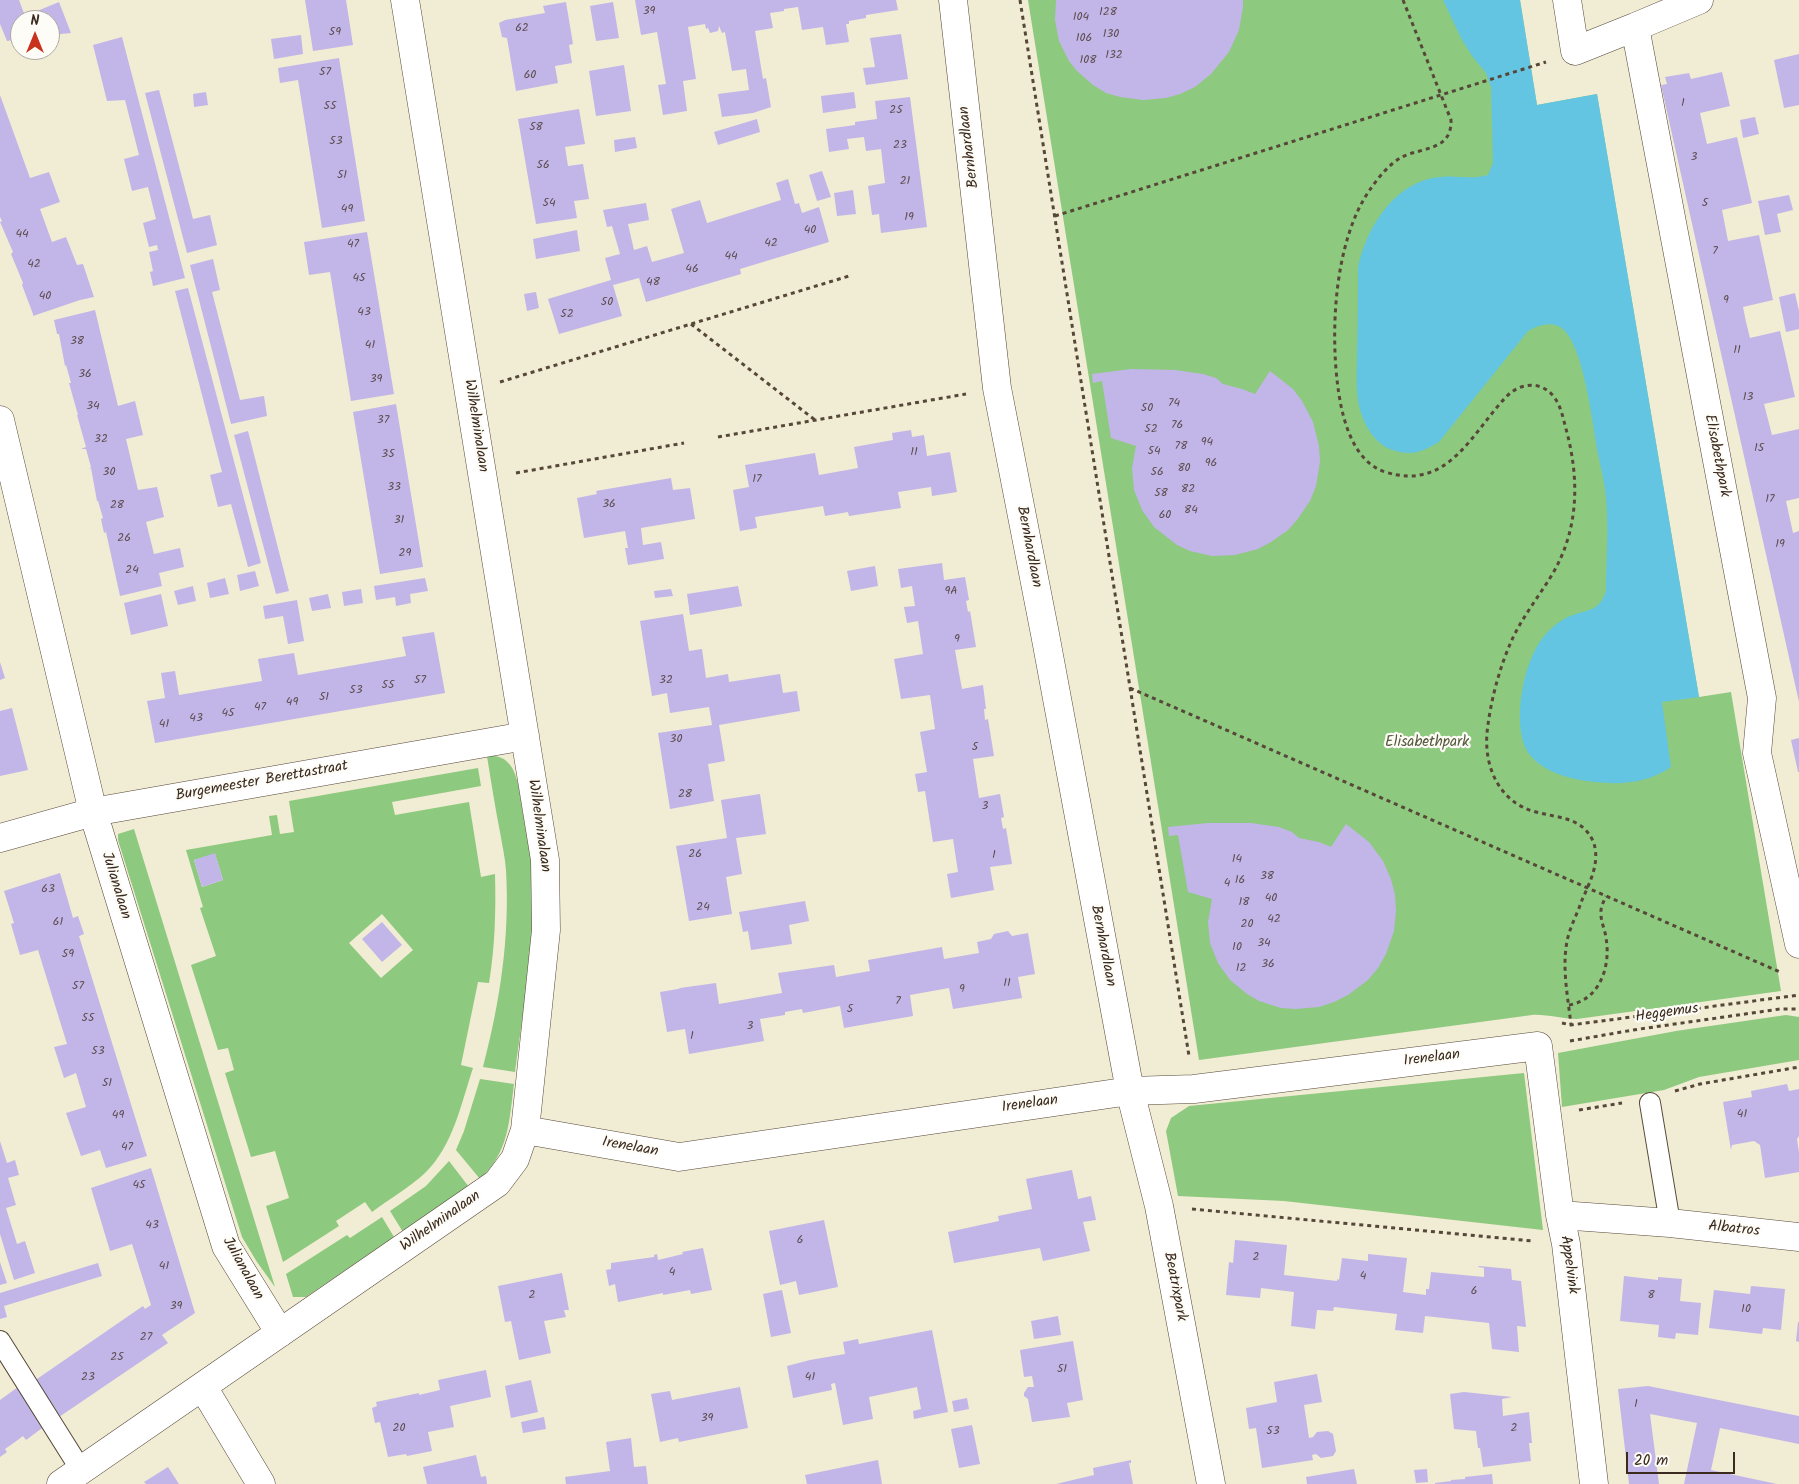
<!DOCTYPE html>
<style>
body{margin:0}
#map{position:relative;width:1799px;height:1484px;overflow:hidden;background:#f1ecd4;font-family:Kalam,sans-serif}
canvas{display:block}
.north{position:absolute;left:10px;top:10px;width:50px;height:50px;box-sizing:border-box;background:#fdfcf7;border:1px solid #afa8a0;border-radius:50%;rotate:0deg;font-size:14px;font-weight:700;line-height:20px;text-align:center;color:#3b2a1e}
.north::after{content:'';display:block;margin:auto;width:18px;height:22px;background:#c8321e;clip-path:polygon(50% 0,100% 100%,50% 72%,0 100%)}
.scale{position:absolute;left:1626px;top:1452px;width:109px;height:22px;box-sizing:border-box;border:2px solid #3b2a1e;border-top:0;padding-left:6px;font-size:15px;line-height:18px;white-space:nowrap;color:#3b2a1e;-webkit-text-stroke:4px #fdfcf7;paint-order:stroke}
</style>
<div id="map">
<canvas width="1799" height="1484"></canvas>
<div class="north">N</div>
<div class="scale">20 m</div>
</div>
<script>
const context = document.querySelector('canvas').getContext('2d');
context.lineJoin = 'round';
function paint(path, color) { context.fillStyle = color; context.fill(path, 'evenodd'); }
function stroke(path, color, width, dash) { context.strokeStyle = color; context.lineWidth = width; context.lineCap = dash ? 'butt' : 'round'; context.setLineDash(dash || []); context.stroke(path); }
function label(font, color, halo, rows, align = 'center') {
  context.font = font + ' Kalam,sans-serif'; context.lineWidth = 4.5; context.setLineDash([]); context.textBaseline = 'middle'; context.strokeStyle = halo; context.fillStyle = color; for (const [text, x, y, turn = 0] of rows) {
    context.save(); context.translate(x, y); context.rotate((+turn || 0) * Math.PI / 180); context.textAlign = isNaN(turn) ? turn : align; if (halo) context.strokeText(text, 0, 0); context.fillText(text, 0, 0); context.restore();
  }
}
const green = new Path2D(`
 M1028,0H1520L1537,105L1597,94L1699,697L1731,692L1781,991L1577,1019C1561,1019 1547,1014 1532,1015L1199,1060Z
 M487,756C519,752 519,792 523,813C526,830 530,848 532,866C537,935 524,1004 515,1072L483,1067C500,1002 510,937 506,870C505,857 502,844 500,832C495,807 491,781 487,756Z
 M478,768L481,786L392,802L395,815L469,802L481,877L495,874C496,911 495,947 489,983L478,982L461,1065L473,1068C461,1104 453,1146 425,1173C409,1188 389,1199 372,1212L365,1202L336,1221L339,1226L283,1262L266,1206L289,1198L275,1151L251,1157L225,1073L234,1070L228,1048L218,1050L191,965L216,956L200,908L203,907L186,850L272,835L269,816L277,815L280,834L294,832L289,801ZM215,854L223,880L202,887L194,860ZM382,914L413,950L381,978L349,943Z
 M134,829L275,1287L257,1262L242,1237L118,840V834Z
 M1786,1015L1799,1017V1060L1699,1077L1664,1090L1562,1107L1558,1053L1676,1031Z
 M1524,1073L1543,1230L1284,1201L1178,1196L1166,1131L1171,1118L1189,1106Z
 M480,1079L514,1084C509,1122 509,1152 480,1179L456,1150L464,1131Z
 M449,1161L469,1187L403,1232L390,1211L426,1186Z
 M382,1217L394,1237L306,1297H293L286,1274L347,1235L350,1238Z`);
const water = new Path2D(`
 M1443,0H1520L1537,105L1597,94L1699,697L1662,702L1671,767C1648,783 1622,785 1595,782C1573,780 1544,773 1530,755C1510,729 1523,663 1542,639C1548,630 1558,622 1568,617C1586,609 1599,613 1606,591C1606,561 1609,530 1606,499C1605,484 1601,469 1598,454C1593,425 1584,349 1564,330C1553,320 1539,325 1528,331L1439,442C1424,451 1413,456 1396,451C1377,447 1365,427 1360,410C1355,391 1357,371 1357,352C1358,324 1358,296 1358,268C1366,227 1396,180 1441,177C1457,175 1472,180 1488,175L1493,163L1491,87L1486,73L1472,56L1461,38Z`);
const building = new Path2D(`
 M0,0H19L25,16L59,2L71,33L50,35V20H20V39L7,41L0,24Z
 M305,0H346L353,45L313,51Z
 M635,0H896L898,10L866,15V18L849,21V24H846L849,42L826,45L823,27L802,30L798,7L784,9V11L770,13L773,28L755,31L763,79L766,78L771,107L753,113L722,117L718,94L749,90L746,69L732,71L725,32L722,33L719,26L718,31L710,33L708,28L706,29L705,24L688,27L696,79L683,81L687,111L663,115L658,85L666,84L657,32L641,35Z
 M1056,0H1243V7L1239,30L1229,52L1211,74L1195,87L1180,94L1166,98L1143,100L1120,97L1106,93L1093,85L1077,71L1069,61L1059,41L1055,20Z
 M566,2L573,44L569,45L572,63L555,66L558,83L516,91L507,38L502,37L499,23L505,20L545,13L543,6Z
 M613,2L619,38L596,41L590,6Z
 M901,34L908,79L866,85L863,68L875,67L870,38Z
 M301,35L303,54L274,59L271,39Z
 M122,37L185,278L153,286L150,272L153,271L149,252L158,250L157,245L149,247L143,223L156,219L148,187L132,191L124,159L139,155L125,100L107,101L93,45Z
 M1799,54V105L1784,108L1774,60Z
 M339,58L365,221L322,228L298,80L280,83L278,68Z
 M624,65L631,111L596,116L589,71Z
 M1722,72L1730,106L1700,113L1707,144L1737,137L1752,203L1722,210L1728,241L1759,235L1773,300L1743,307L1746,322L1750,338L1780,331L1795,397L1764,404L1772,435L1799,429V498L1786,501L1793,533L1799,531V702L1661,85L1667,84L1665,77L1689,73L1691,79Z
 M159,90L193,219L210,215L217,245L187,253L145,93Z
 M206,92L208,105L194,107L193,94Z
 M854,92L856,108L823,113L821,96Z
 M0,95L30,178L49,172L60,202L40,209L52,242L66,237L77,265L83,264L94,297L80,300L33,316V314L22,285L23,283L11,254L13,252L0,222L2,221L0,217Z
 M910,97L927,227L881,233L879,214L872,215L868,186L885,183L881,149L866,151L864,137L847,139L849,149L829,152L826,129L855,125V122L877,119L875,101Z
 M579,109L585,144L565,147L568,166L583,164L589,199L574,201L577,218L536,224L518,119Z
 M1755,117L1759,134L1743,138L1740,120Z
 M757,119L760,132L718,145L714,132Z
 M635,137L637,148L615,152L614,140Z
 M822,171L831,197L817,201L809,175Z
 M788,179L795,204L799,203L802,213L819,207L829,242L740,269L741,274L646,302L639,278L613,285L622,316L559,334L548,299L611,280L605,258L620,254L612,226L607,227L603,210L646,203L649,220L628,224L634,250L647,246L652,262L684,253L671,209L700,200L707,223L781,200L776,183Z
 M853,190L856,214L837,216L834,193Z
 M1789,195L1793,210L1777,214L1781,232L1765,235L1758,201Z
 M577,230L580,251L536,259L533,239Z
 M367,232L394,394L351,401L330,272L309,275L304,242Z
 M213,259L220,290L212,292L240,400L264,396L267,416L231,424L190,265Z
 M188,288L261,563L248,567L231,504L218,507L210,475L222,472L175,291Z
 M536,292L539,308L527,311L524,294Z
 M1795,293L1799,311V329L1786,332L1779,297Z
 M95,310L118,406L135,401L143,435L126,439L138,490L157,487L164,517L146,522L154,554L180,548L184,567L159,573L162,586L120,596L106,532L104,533L101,519L103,518L98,501H97L91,468L89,469L91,467L86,449H81L86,447L77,415H78L69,383H71L66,365L65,366L59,334H57L54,320Z
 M1131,369L1175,370L1203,374L1216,378L1223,384L1242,389L1255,394L1270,371L1293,389L1302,401L1313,422L1319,446L1320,462L1316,486L1310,501L1297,520L1288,530L1271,542L1258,549L1235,555L1212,556L1190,551L1177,545L1154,527L1142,510L1134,490L1132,468L1136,446L1111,438L1102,381L1093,383L1092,374Z
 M396,404L423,567L380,574L353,412Z
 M911,430L912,437L924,435L927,456L950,452L957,492L932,496L931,487L898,492L901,508L849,516L848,512L825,516L823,506L755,517L757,528L740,531L733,490L749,487L745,465L815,453L819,475L858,468L854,447L893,440L892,433Z
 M248,431L289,591L276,594L234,435Z
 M671,478L673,490L690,488L695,519L641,528L643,545L661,542L664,559L628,565L625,548H628L625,531L584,538L577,498L597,494L596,491Z
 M942,563L944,580L965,577L969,600L966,601L968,612L970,611L976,647L955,650L959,673L962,689L983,685L986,709H984L985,720L988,719L994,756L973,759L979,798L1000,794L1004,817L1001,818L1003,829L1006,828L1012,864L990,867L994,890L951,898L947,874L958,872L953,839L933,842L925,791L918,792L915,774L927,772L920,732L935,729L930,695L901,699L894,659L923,654L918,621L907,623L904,607L915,606L912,586L901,588L898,569Z
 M875,566L878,586L851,591L847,571Z
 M255,571L259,586L240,591L237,575Z
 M225,578L229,594L210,598L207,583Z
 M425,578L428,591L410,594L411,603L396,606L395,597L376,600L374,586Z
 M193,586L196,601L178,605L174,591Z
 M738,586L742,606L690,615L687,594Z
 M361,589L363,603L344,606L342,592Z
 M671,589L673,596L655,598L654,591Z
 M161,594L168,626L131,635L124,603Z
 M328,594L331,608L312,611L309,598Z
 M297,600L304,641L288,644L283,616L265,619L263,606Z
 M683,614L689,651L702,649L706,678L728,674L729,682L780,674L783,693L797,691L800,711L719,725L725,761L708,764L714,801L670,809L658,733L712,725L709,707L670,713L667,693L652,696L640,621Z
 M434,632L445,693L155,743L147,701L165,698L161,673L175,671L179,695L262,681L258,659L294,653L298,675L406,656L402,637Z
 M0,662L5,678L0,680Z
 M12,708L28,770L0,776V711Z
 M1799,738V772H1798L1791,740Z
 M760,794L766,834L736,838L742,874L726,877L732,914L689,921L676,846L727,838L721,800Z
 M1208,823H1251L1279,827L1292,832L1299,838L1319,842L1331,847L1346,824L1369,842L1383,861L1391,879L1395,895L1396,911L1394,931L1386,954L1378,968L1368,980L1348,995L1334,1002L1319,1007L1296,1009L1281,1008L1259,1001L1247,994L1230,980L1218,963L1210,943L1208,922L1212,899L1188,892L1178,835L1169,836L1168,827Z
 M215,853L223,880L202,887L194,860Z
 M60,873L73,918L78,916L84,934L79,936L147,1156L106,1168L100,1150L81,1156L66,1113L86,1107L76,1073L64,1078L54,1047L67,1044L38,950L20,955L11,924L14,923L4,891Z
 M805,901L809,921L789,925L792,944L751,950L748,931L743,932L739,912Z
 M382,922L402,945L382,962L362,939Z
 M1008,931L1012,936L1028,933L1035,974L1018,977L1022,998L953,1009L949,988L910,995L913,1016L844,1028L840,1006L803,1013L802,1009L785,1012V1015L760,1019L764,1041L689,1054L685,1029L667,1032L660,992L678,989L680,988L716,983L719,1004L782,993L778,973L834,965L836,977L870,971L868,960L942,947L944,959L979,953L977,942L991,939L994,934Z
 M1787,1084L1789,1091L1799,1089V1136L1797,1139L1799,1153V1172L1765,1178L1760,1145L1754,1141L1732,1145L1731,1150L1723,1102L1752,1097L1751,1091Z
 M0,1141L7,1163L15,1160L19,1175L8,1178L16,1205L6,1208L17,1244L25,1241L35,1273L14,1280L0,1234Z
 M151,1168L195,1313L162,1335L168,1343L59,1417L34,1381L143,1306L145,1309L151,1305L132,1244L110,1251L91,1188Z
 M1072,1170L1078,1199L1091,1196L1096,1220L1083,1222L1090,1251L1043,1261L1040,1248L954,1263L948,1232L999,1221L998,1216L1032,1209L1026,1179Z
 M824,1220L838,1287L799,1295L796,1281L780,1285L769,1231Z
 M1235,1240L1287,1245L1284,1275L1337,1281V1279L1339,1280L1342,1258L1368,1261V1254L1407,1258L1403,1292L1426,1295V1289H1429L1431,1272L1484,1277V1268L1478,1267L1479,1266L1511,1269L1512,1280L1521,1281L1526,1327L1517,1326L1519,1352L1492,1349L1489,1323L1425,1316L1423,1333L1395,1330L1397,1314L1334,1307L1333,1311L1317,1310L1315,1329L1291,1326L1294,1292L1261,1288L1260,1298L1226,1295L1229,1262L1233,1263Z
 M703,1248L712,1290L691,1294L690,1290L663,1295V1293L618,1302L615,1284L609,1286L606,1270L611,1269V1263L654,1257V1255L657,1254L658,1260L683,1254L682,1252Z
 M0,1262L7,1283L0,1285Z
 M98,1263L102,1276L4,1306L7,1317L0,1319V1293Z
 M562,1273L569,1310H564L566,1317L544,1321L551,1353L519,1360L511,1321L505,1322L498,1286Z
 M1624,1276L1658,1280V1277L1682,1279L1680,1301L1701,1303L1698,1335L1676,1333L1675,1339L1658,1337L1659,1325L1620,1321Z
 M1751,1286L1785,1289L1781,1330L1763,1328L1762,1334L1709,1328L1714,1290L1750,1294Z
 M782,1290L791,1333L771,1337L763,1294Z
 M1058,1316L1061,1335L1034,1339L1031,1321Z
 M1798,1322H1799V1342L1796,1341Z
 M932,1330L948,1412L914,1419L913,1411L921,1409L917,1387L869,1397L873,1419L843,1425L835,1383L831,1384L832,1390L793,1398L787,1366L810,1360L845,1354L843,1342L858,1339L859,1344Z
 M1073,1341L1083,1400L1067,1403L1070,1417L1032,1422L1028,1399L1024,1396V1393L1028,1387H1034L1032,1376L1024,1377L1020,1350Z
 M486,1370L491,1397L450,1406L454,1427L428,1432L432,1451L407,1456L406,1454L388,1457L380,1422L375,1423L372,1408L377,1406L376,1402L419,1393V1395L440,1390L438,1380Z
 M1317,1374L1322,1402L1304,1405L1309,1438L1313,1437L1317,1432L1328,1431L1333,1434L1336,1451L1333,1456L1321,1458L1316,1454L1312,1455L1313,1460L1262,1468L1256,1428L1249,1429L1246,1408L1277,1402L1274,1382Z
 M531,1380L538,1412L511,1418L505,1386Z
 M1648,1386L1799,1416V1444L1720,1428L1711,1470L1777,1484H1684L1697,1423L1650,1414L1659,1484H1629L1618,1389Z
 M18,1387L45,1426L26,1440L23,1436L15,1442L5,1449L7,1452L0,1457V1400Z
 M740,1387L748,1428L679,1442L678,1438L660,1442L651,1394L670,1391L672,1400Z
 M1464,1392L1512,1397L1502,1399L1503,1416L1529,1412L1532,1443H1529L1531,1461L1483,1467L1480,1448H1478L1476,1431L1454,1429L1450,1394Z
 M967,1398L969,1409L954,1412L952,1401Z
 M544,1417L546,1429L523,1433L521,1422Z
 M972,1425L980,1464L959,1468L951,1429Z
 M631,1438L634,1467L646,1466L648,1484H566L565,1477L610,1471L606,1442Z
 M476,1455L481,1477L486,1476L487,1484H427L423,1467Z
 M878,1460L882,1484H807L805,1475Z
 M1131,1460V1463H1129L1133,1484H1056L1094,1475L1093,1468Z
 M168,1467L179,1484H146L144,1482Z
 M1354,1469L1357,1484H1307L1306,1477Z
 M1427,1469L1428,1482L1416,1483L1414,1470Z
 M1492,1474L1493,1484H1435V1483L1451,1481V1480L1465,1479V1477Z`);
const path = new Path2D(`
 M1020,0L1189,1056
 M1403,0L1451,120C1452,151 1422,147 1402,157C1389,164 1378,178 1369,191C1335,241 1330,328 1338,388C1342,417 1352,461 1385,472C1449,492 1472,432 1507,396C1521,382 1542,381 1554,397C1561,406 1563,418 1566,429C1580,480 1579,532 1550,578C1537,599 1521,619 1511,642C1499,669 1490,703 1487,733C1484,768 1500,803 1536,812C1558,818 1582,817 1593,841C1601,861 1590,882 1582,900C1578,912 1571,925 1568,937C1561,965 1568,997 1571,1025
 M1055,216L1546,62
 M691,324L815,420
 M500,382L849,276
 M718,437L966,394
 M516,473L684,443
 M1130,688L1780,972
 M1569,1005C1600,1000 1611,966 1606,938C1605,929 1600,920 1601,911C1601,906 1604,901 1606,896
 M1562,1023L1571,1025L1799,995
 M1570,1041L1633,1030L1780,1009H1799
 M1675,1091L1700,1084L1799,1067
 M1579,1110L1622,1103
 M1192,1209L1532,1241`);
const lane = new Path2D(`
 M1650,1103L1670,1223
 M0,1341L81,1470`);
const street = new Path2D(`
 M953,0L997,388L1045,634L1130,1091L1159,1206L1211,1484
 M1567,0L1575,51L1635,27
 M1699,0L1635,27L1762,698L1757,753L1799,944
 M0,420L93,812L226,1246L280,1333
 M0,838L93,812L525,736
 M525,1130L679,1157L1130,1091L1194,1089L1538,1046L1560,1215L1566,1244L1594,1484
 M1560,1215L1670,1223L1799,1237
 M203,1387L261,1484
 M61,1484L497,1183L515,1159L525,1130L546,930L545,860L405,0`);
const numberNames = [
 ["39",649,12],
 ["128",1108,13],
 ["104",1081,18],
 ["62",522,29],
 ["59",335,33],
 ["130",1111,35],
 ["106",1084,39],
 ["132",1114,56],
 ["108",1088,61],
 ["57",325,73],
 ["60",530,76],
 ["1",1683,104],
 ["55",330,107],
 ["25",896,111],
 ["58",536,128],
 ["53",336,142],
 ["23",900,146],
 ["3",1694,158],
 ["56",543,166],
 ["51",342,176],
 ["21",905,182],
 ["54",549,204],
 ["5",1705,204],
 ["49",347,210],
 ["19",909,218],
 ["40",810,231],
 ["44",22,235],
 ["42",771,244],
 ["47",353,245],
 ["7",1715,252],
 ["44",731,257],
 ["42",34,265],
 ["46",692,270],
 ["45",359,279],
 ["48",653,283],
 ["40",45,297],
 ["9",1726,301],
 ["50",607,303],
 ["43",364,313],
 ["52",567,315],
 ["38",77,342],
 ["41",370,346],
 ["11",1737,351],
 ["36",85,375],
 ["39",376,380],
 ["13",1748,398],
 ["74",1174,404],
 ["34",93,407],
 ["50",1147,409],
 ["37",383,421],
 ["76",1177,426],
 ["52",1151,430],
 ["32",101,440],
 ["94",1207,443],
 ["78",1181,447],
 ["15",1759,449],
 ["54",1154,452],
 ["11",914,453],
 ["35",388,455],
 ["96",1211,464],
 ["80",1184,469],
 ["30",109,473],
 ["56",1157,473],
 ["17",757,480],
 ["33",394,488],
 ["82",1188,490],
 ["58",1161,494],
 ["17",1770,500],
 ["36",609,505],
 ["28",117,506],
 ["84",1191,511],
 ["60",1165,516],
 ["31",399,521],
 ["26",124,539],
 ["19",1780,545],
 ["29",405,554],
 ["24",132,571],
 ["9A",951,592],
 ["9",957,640],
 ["57",420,681],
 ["32",666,681],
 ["55",388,686],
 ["53",356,691],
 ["51",324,698],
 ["49",292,703],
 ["47",260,708],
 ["45",228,714],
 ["43",196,719],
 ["41",164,725],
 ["30",676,740],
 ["5",975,748],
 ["28",685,795],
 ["3",985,807],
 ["26",695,855],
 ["1",994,856],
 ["14",1237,860],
 ["38",1267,877],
 ["16",1240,881],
 ["4",1227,884],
 ["63",48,890],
 ["40",1271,899],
 ["18",1244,903],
 ["24",703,908],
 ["42",1274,920],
 ["61",58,923],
 ["20",1247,925],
 ["34",1264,944],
 ["10",1237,948],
 ["59",68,955],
 ["36",1268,965],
 ["12",1241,969],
 ["11",1007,984],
 ["57",78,987],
 ["9",962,990],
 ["7",898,1002],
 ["5",850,1010],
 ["55",88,1019],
 ["3",750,1027],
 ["1",692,1037],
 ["53",98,1052],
 ["51",107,1084],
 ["41",1742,1115],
 ["49",118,1116],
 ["47",127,1148],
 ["45",139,1186],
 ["43",152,1226],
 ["6",800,1241],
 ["2",1256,1258],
 ["41",164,1267],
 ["4",672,1273],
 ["4",1363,1277],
 ["6",1474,1292],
 ["2",532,1296],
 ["8",1651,1296],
 ["39",176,1307],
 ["10",1746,1310],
 ["27",146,1338],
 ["25",117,1358],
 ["51",1062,1370],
 ["23",88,1378],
 ["41",810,1378],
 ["1",1636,1405],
 ["39",707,1419],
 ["20",399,1429],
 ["2",1514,1429],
 ["53",1273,1432]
];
const streetNames = [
 ["Bernhardlaan",970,147,-97],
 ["Wilhelminalaan",475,426,81],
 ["Elisabethpark",1716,456,79],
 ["Bernhardlaan",1028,547,79],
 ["Burgemeester Berettastraat",262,782,-10],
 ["Wilhelminalaan",538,826,82],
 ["Julianalaan",115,886,73],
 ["Bernhardlaan",1102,946,79],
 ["Heggemus",1667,1014,-8],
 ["Irenelaan",1432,1059,-7],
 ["Irenelaan",1030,1105,-8],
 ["Irenelaan",630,1148,10],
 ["Wilhelminalaan",441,1222,-35],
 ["Albatros",1734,1230,6],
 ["Appelvink",1568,1265,82],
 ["Julianalaan",242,1269,61],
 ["Beatrixpark",1174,1287,79]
];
const parkNames = [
 ["Elisabethpark",1427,743]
];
paint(green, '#8dc97e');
paint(water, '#64c5e2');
paint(building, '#c2b6e8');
stroke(lane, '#564739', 22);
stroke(street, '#564739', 29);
stroke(path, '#564739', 3, [4, 4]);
stroke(lane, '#fff', 20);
stroke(street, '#fff', 28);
label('12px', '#5d4d50', null, numberNames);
label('15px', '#3b2a1e', '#fdfcf7', streetNames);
label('15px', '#545a3b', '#fdfcf7', parkNames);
</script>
